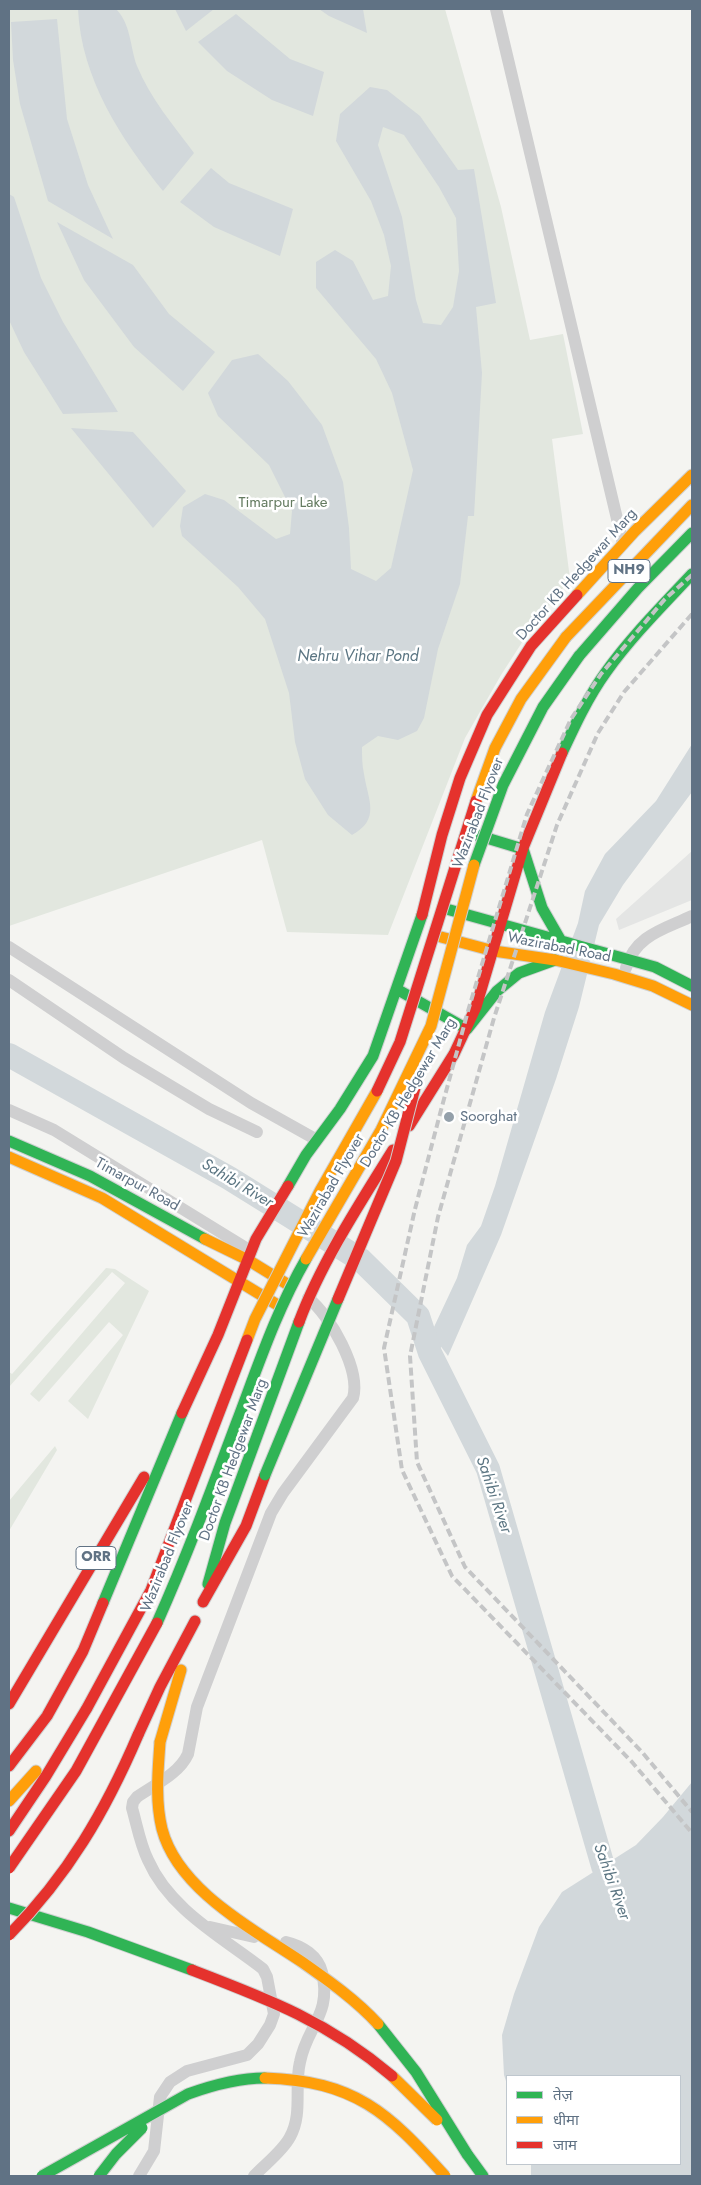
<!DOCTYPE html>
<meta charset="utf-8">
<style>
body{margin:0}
#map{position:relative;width:701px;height:2185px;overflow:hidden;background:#f4f4f1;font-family:Jost,"Noto Sans Devanagari",sans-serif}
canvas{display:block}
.frame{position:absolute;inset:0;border:10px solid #607284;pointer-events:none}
.legend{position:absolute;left:506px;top:2075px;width:175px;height:90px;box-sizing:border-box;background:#fff;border:1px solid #bfc7ce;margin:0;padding:6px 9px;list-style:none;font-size:15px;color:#607284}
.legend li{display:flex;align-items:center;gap:10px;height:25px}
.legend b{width:25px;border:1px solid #bfc7ce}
</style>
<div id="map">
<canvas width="701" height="2185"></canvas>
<div class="frame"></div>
<ul class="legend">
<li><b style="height:6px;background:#30b455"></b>तेज़</li>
<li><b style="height:6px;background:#ff9f0a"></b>धीमा</li>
<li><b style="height:6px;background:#e5322d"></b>जाम</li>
</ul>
</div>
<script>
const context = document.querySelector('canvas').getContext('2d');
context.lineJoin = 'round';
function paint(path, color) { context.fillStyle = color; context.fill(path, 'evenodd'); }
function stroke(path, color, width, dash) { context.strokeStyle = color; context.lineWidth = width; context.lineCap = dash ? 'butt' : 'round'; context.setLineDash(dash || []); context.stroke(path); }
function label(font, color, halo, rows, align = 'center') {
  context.font = font + ' Jost,sans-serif'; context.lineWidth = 5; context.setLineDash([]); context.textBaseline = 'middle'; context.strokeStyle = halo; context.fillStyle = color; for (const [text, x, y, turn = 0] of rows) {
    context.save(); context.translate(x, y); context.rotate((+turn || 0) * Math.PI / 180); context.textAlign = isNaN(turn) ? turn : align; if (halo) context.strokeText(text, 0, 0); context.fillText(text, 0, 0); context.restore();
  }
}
const built = new Path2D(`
 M692,851V900L619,930L616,919Z`);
const green = new Path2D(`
 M9,9H445L501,207L530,340L563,334L583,434L552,439L570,579L530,630L501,675L465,738L388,935L287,932L262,840L9,926Z
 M106,1268L115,1269L149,1291L88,1419L68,1401L123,1335L109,1322L39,1402L30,1394L125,1283L112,1272L9,1387V1372L12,1374Z
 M55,1446L57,1450L9,1531V1501Z`);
const water = new Path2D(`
 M78,9H116C131,24 130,47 137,66C150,98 174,126 194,153L163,191C121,139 81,78 78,9Z
 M175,9H214L186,31Z
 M319,9H363L367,33L329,16Z
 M236,14L290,59L324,72L313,116L272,100L227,71L198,42Z
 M57,19L67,119L88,185L113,239L48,201L20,104L13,60L11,22Z
 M370,87L387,90L420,116L458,170L474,169L496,303L476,307L482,373L474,516H468L460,584L438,649L424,718L417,731L398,740L378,736L362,747C362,756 362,765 364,774C368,800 381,819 352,835L328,815L305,779L295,742L289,693L265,619L238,587L182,536L180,526L183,507L205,494L224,500L276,539L290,534L292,511L269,465L218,416L208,393L232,360L258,354L288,381L322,425L343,482L349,528L351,569L376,581L391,568L413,470L392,393L376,359L316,288V262L335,250L353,261L373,300L388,296L391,266L384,235L371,201L336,141L340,114ZM383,127L404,135L439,187L456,218L459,271L453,307L441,325L423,323L416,300L402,217L378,145Z
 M211,168L229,183L293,209L280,256L214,227L180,202Z
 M9,194L14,197L41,278L63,322L118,412L63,414L24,352L9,320Z
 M57,222L133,265L169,314L215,352L183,391L134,347L84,280Z
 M71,428L133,432L186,491L153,528Z
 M692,744V792L623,885L599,925L579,1007L556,1079L501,1235L448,1356L436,1340L434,1327L457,1278L467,1245L481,1226L495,1186L545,1012L578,923L585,891L605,854L656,801Z
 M692,1782V2176H531V2164H680V2076H507V2084L504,2075L502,2035L514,1994L539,1927L562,1892L636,1845L663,1817Z`);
const canal = new Path2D(`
 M430,1353L444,1325`);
const river = new Path2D(`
 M9,1055L229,1178L361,1260L418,1316L430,1353L488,1469L603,1866L616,1897`);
const street = new Path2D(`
 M496,9L623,544
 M9,947L251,1103L317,1140
 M626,968C635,935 665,929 692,916
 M9,980L124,1058L209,1109L257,1132
 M9,1110L54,1130L251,1251
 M210,1927L254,1937
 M139,2176L154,2151L160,2097L170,2082L187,2071L247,2055L258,2044L270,2025L274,2014L267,1977L263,1969C222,1937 170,1910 148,1860C140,1844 137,1825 132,1808L133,1802L137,1797C154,1785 179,1774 188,1754L197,1707L271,1513L283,1493L353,1398C361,1370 330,1315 308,1298
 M254,2176C265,2164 282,2152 290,2137C303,2114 294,2087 300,2062C307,2026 332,2015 322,1972C318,1956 303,1946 286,1942`);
const fast = new Path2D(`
 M579,656L638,588L692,533
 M562,753C575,725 588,697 606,672C631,637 662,606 692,574
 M470,833L523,849L542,908L561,941
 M450,910L655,967L692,986
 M400,991L467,1029L497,991L519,973L555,960
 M9,1141L90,1176L205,1239
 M288,1186L306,1155L340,1109L373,1056L422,915
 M208,1584L225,1523L299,1322
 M103,1603L182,1413
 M9,1908L88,1932L192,1970
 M467,2154L483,2176`);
const slow = new Path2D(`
 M577,595L635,531L692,475
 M566,637L692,505
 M441,937L494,951L555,960L614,974L653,986L692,1005
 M9,1157L102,1198L276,1304
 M205,1239L248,1260L287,1284
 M160,1742L181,1670
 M9,1801L36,1771`);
const jam = new Path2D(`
 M422,915L442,835L460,778L487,715L531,646L577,595
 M409,1126L454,1054L476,1007L523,848L562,753
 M299,1322C321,1263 360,1203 393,1150
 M182,1413L218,1335L256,1239L288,1186
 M203,1602L246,1526L265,1475
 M9,1704L144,1477
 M138,1735L160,1687L195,1621
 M9,1766L47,1716L83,1651L103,1603
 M9,1831L46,1776L87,1708`);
const rail = new Path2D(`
 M692,575L665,599L601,674L571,719L527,814L468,1011L441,1110L415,1209L384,1348L402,1470L452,1576L632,1762L692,1833
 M692,614L624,692L598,733L557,825L494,1018L438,1217L410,1356L417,1462L465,1567L642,1752L692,1812`);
const fastBridge = new Path2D(`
 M474,865L503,785L543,707L579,656
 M265,1475L338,1299
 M157,1623C186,1558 211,1491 236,1424C257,1369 276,1311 306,1259
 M378,2024L416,2072L467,2154
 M42,2176L188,2094C213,2085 238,2078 265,2078
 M99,2176L116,2154L142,2128`);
const slowBridge = new Path2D(`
 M476,801L495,748L521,699L566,637
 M306,1259L381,1130L431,1026L474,865
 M247,1340L255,1319L320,1191L377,1091
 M160,1742C158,1771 155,1800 162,1829C178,1890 253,1929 302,1962C329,1981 356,2000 378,2024
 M392,2076L437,2120
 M265,2078C355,2081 388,2112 445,2176`);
const jamBridge = new Path2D(`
 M377,1091L400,1042L476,801
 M338,1299L396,1161L417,1080
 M87,1708L151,1590L247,1340
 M9,1868L76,1771L157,1623
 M9,1935C68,1875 105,1812 138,1735
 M192,1970C268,1999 329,2022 392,2076`);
const markers = [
 [449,1117,6,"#94a0aa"]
];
const shields = [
 [629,571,42],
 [96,1558,40]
];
const shieldNames = [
 ["NH9",629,571],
 ["ORR",96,1558]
];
const parkNames = [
 ["Timarpur Lake",283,503]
];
const streetNames = [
 ["Doctor KB Hedgewar Marg",577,575,-48],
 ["Wazirabad Flyover",479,813,-69],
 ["Wazirabad Road",559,948,11],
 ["Doctor KB Hedgewar Marg",409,1093,-59],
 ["Timarpur Road",137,1185,29],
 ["Wazirabad Flyover",332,1186,-60],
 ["Doctor KB Hedgewar Marg",234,1460,-70],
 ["Wazirabad Flyover",168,1557,-68]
];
const poiNames = [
 ["Soorghat",460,1117]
];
const waterNames = [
 ["Nehru Vihar Pond",358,657],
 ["Sahibi River",237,1184,31],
 ["Sahibi River",493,1495,71],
 ["Sahibi River",611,1882,70]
];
paint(built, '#e4e5e4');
paint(green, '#e2e7df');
paint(water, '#d2d8db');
stroke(canal, '#d2d8db', 14);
stroke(river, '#d2d8db', 24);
stroke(fast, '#cfd1d2', 13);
stroke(slow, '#cfd1d2', 13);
stroke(jam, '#cfd1d2', 13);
stroke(street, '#cfcfd0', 12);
stroke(fast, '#30b455', 11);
stroke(slow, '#ff9f0a', 11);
stroke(jam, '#e5322d', 11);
stroke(rail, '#c4c5c6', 4, [8, 4]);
stroke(fastBridge, '#cfd0d0', 13, []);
stroke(slowBridge, '#cfd0d0', 13, []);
stroke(jamBridge, '#cfd0d0', 13, []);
stroke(fastBridge, '#30b455', 11);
stroke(slowBridge, '#ff9f0a', 11);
stroke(jamBridge, '#e5322d', 11);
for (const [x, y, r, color] of markers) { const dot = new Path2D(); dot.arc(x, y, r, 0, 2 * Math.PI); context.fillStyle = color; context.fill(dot); stroke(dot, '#fff', 2); }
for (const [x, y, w] of shields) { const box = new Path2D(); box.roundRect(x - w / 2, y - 11.5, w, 23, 4); context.fillStyle = '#fff'; context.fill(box); stroke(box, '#607284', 1); }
label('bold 14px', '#607284', null, shieldNames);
label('15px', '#647b60', '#fff', parkNames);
label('15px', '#607284', '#fff', streetNames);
label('15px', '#607284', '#fff', poiNames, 'left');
label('italic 16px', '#5b7582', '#fff', waterNames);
</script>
